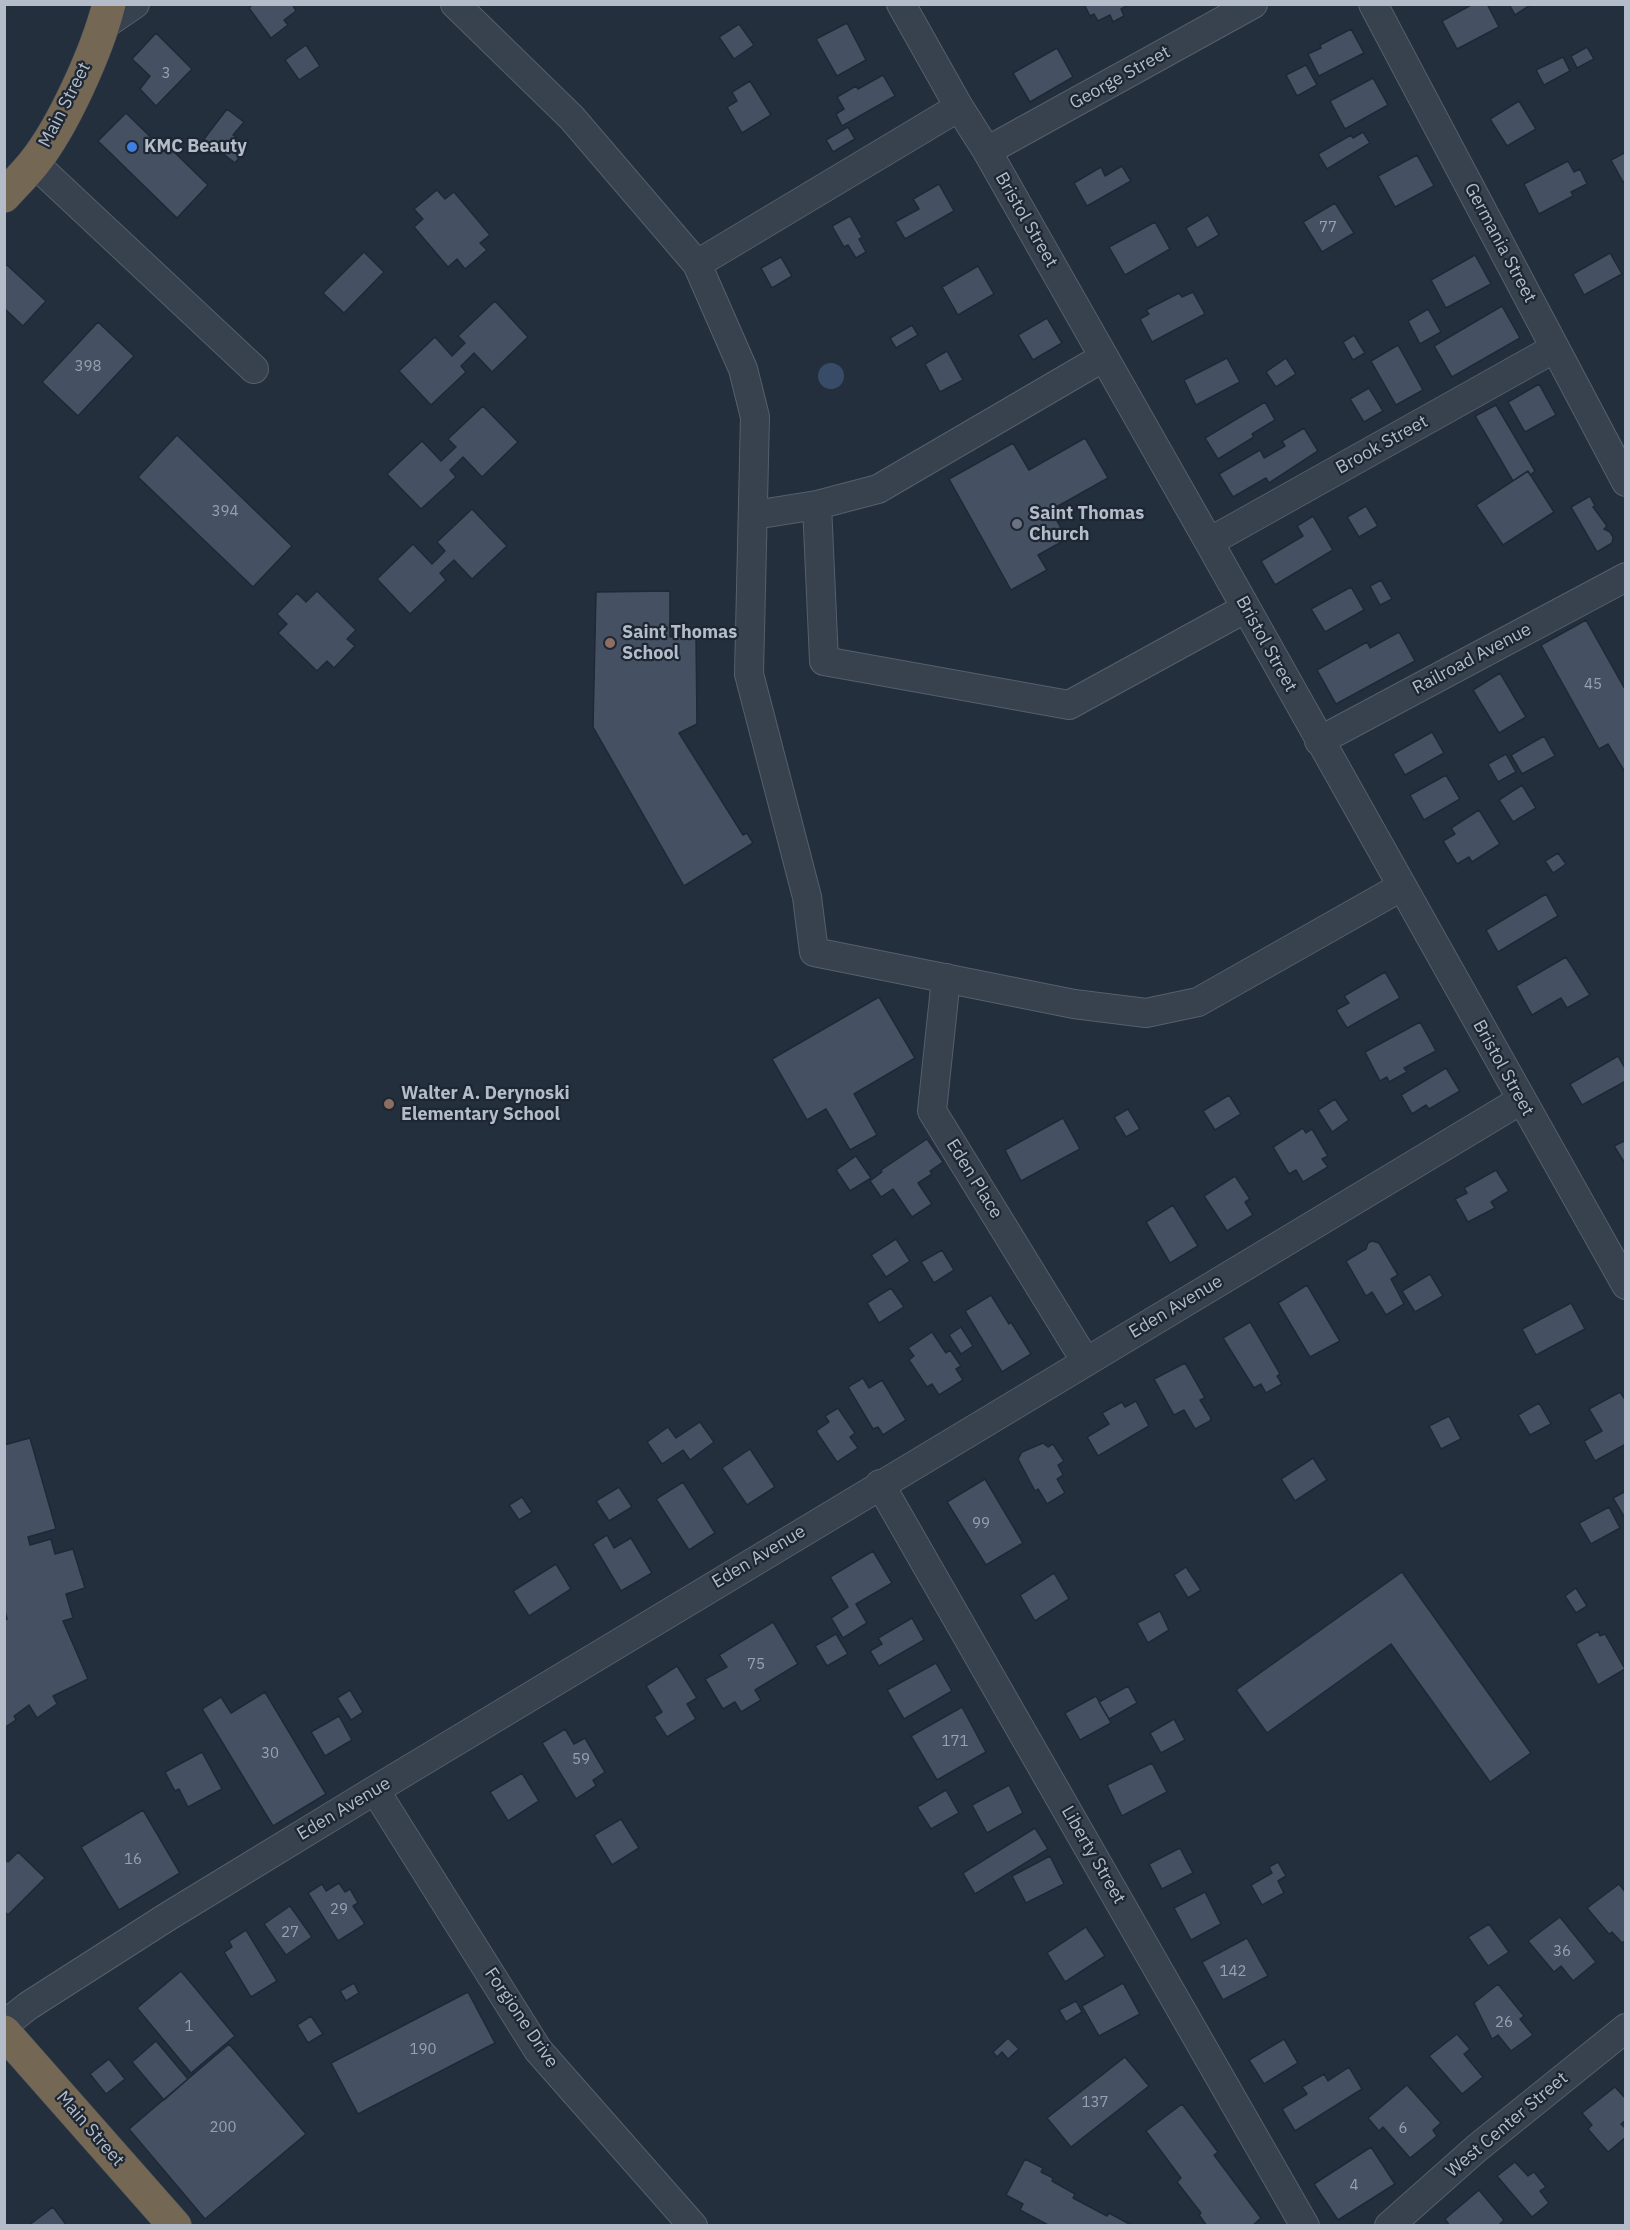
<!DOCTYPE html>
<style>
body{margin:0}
#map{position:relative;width:1630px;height:2230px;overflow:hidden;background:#242f3e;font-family:"IBM Plex Sans",sans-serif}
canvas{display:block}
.frame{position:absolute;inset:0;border:6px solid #b4bcc9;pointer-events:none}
</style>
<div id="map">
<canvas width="1630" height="2230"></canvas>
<div class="frame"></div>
</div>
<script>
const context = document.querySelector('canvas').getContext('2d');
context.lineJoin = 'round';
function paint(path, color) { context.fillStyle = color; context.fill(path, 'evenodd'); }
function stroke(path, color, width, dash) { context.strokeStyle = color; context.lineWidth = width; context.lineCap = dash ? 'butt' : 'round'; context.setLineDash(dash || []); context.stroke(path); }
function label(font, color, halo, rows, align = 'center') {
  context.font = font + ' "IBM Plex Sans",sans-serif'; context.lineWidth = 4.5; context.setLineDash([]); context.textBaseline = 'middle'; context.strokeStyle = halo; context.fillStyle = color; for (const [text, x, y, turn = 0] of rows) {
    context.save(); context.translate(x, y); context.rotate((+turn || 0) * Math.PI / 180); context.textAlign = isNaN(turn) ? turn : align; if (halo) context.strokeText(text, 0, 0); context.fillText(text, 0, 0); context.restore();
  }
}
const water = new Path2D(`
 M818 376a13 13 0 1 1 26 0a13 13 0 1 1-26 0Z`);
const building = new Path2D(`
 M253,4H292L296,11L284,20L288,25L271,38L249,8Z
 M1084,4H1130L1121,9L1124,16L1113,22L1110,15L1098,21L1094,14L1090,16Z
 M1473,4H1487L1499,27L1457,49L1442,21Z
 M1509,4H1532L1515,15Z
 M847,23L866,60L837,76L816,39Z
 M739,24L754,45L734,59L719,37Z
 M1351,29L1364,53L1319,76L1308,54L1321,48L1320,45Z
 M156,33L192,69L156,106L140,89L150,76L132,59Z
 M306,45L320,66L299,80L285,60Z
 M1587,47L1594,59L1577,68L1571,56Z
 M1057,48L1073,77L1030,102L1013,73Z
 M1563,57L1570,71L1544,85L1536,70Z
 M1306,65L1317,85L1297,96L1286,75Z
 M883,75L895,96L842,126L836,114L844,109L837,97L856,86L858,89Z
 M1373,78L1388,105L1345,129L1330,101Z
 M750,81L771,115L742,133L727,107L737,101L732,92Z
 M1519,101L1536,129L1507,146L1490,119Z
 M227,109L244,122L233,135L248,147L235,163L204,139Z
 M126,113L168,154L172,150L208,185L177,218L98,141Z
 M848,127L855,139L833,152L826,140Z
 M1363,132L1370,143L1327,169L1318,154L1351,135L1353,138Z
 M1626,152V180L1623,182L1611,160Z
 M1417,155L1434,186L1395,207L1378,176Z
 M1568,161L1574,172L1580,169L1587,184L1571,192L1573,196L1539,214L1524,184Z
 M1122,166L1131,181L1087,206L1074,183L1101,167L1105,176Z
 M939,184L954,211L905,239L895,222L919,209L913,199Z
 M437,190L445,199L454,192L490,235L480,243L487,250L465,269L457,259L448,267L414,227L423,219L414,209Z
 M1335,203L1354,233L1322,252L1303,222Z
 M1208,215L1219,235L1197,248L1186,228Z
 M850,216L862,237L859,239L866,252L856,258L848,245L844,247L832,226Z
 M1155,222L1170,249L1125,275L1109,247Z
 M364,252L384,272L344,313L323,293Z
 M1610,253L1622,274L1584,295L1573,274Z
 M1475,255L1491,284L1446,308L1431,280Z
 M781,257L792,276L772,288L761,268Z
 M7,265L46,301L23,326L4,308V267Z
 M978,266L994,294L958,315L942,287Z
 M1193,292L1205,314L1152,342L1140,319L1149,314L1146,310L1179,293L1182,297Z
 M495,301L528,337L492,372L474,353L461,366L466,372L431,405L399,371L435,337L452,356L465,343L458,336Z
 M1502,306L1520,338L1452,377L1434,346Z
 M1428,309L1441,332L1420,344L1408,321Z
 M1047,318L1062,343L1033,360L1018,335Z
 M98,322L134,356L78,416L42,382Z
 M912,325L918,335L896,348L890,338Z
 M1354,335L1365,353L1353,360L1343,342Z
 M1398,345L1423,390L1396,405L1371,361Z
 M947,351L963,380L940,392L925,364Z
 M1227,358L1240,382L1196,405L1184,380Z
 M1286,358L1296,374L1276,387L1266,372Z
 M1539,384L1556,415L1525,432L1508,402Z
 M1369,388L1383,411L1364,422L1350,399Z
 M1265,402L1275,420L1252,434L1254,437L1218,459L1205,438Z
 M1496,405L1535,471L1530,475L1528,471L1513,481L1475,416Z
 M483,406L518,442L482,477L463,457L450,470L456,477L421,509L387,474L422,441L441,461L456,447L448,439Z
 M1304,428L1318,451L1269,483L1266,478L1233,497L1219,474L1260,450L1264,458L1285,446L1282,441Z
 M177,435L292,546L253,587L138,477Z
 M1085,438L1108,478L1051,510L1067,539L1038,555L1047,570L1011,590L949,479L1013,443L1029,470Z
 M1528,471L1554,512L1503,545L1476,505Z
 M1590,496L1595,506L1593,507L1607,526L1604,529L1610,532L1613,537L1612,543L1597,552L1571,507Z
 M1366,506L1378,526L1359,537L1347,517Z
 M472,509L507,546L472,579L454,560L440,573L446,580L410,614L377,579L413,544L432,564L445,551L437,542Z
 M1313,516L1333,550L1275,585L1261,561L1303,536L1297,526Z
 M1381,580L1392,599L1380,605L1370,586Z
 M1351,587L1364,610L1325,632L1311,609Z
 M317,591L356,630L347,639L355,646L334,668L327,661L317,671L278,633L287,624L277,614L297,593L306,602Z
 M670,591V637L696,635L697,724L679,733L743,835L747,833L753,843L684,886L593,727L596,592Z
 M1586,620L1626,691V774L1608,744L1599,749L1541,645Z
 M1399,632L1415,661L1336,704L1317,670L1367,642L1370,648Z
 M1500,673L1526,717L1499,733L1473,690Z
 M1432,732L1444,753L1405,775L1393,754Z
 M1544,736L1555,756L1522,774L1511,755Z
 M1506,754L1516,772L1498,782L1488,764Z
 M1446,775L1460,799L1424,820L1410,795Z
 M1522,785L1536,808L1513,822L1499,800Z
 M1479,810L1500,844L1472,862L1469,857L1457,864L1443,841L1455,834L1451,828Z
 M1558,853L1566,864L1553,873L1545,861Z
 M1546,894L1558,916L1498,952L1486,930Z
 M1566,957L1590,995L1567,1008L1561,998L1532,1015L1516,986Z
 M1385,972L1400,998L1347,1028L1336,1010L1349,1003L1344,996Z
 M879,997L915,1058L854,1094L877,1135L850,1150L826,1109L807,1120L772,1059Z
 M1420,1022L1436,1051L1404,1068L1407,1072L1389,1082L1387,1077L1380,1081L1365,1052Z
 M1618,1056L1626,1070V1081L1582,1105L1570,1084Z
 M1446,1068L1460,1091L1429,1109L1426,1105L1412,1114L1401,1095Z
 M1229,1095L1241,1114L1215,1130L1203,1111Z
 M1335,1099L1349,1120L1332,1132L1318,1110Z
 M1128,1109L1140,1129L1126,1137L1114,1117Z
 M1063,1118L1080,1149L1021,1181L1005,1150Z
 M1303,1128L1306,1133L1312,1129L1328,1156L1322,1159L1328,1167L1303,1182L1296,1170L1289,1174L1273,1147Z
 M927,1139L943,1162L930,1171L932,1174L918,1183L932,1204L912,1217L893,1189L881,1197L870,1181L882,1172L881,1170Z
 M1626,1140V1165L1614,1146Z
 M856,1156L871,1178L850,1191L836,1170Z
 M1496,1170L1509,1191L1491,1202L1495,1208L1468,1222L1455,1199L1467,1193L1464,1188Z
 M1235,1176L1250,1199L1245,1202L1253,1215L1227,1231L1204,1196Z
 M1173,1205L1198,1246L1170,1263L1146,1222Z
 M896,1239L910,1261L886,1277L871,1255Z
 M1372,1241L1379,1243L1398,1275L1391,1279L1404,1304L1386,1315L1372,1292L1366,1296L1346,1261L1366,1249L1368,1243Z
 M942,1250L954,1270L934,1283L921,1262Z
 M1430,1274L1443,1296L1415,1312L1402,1291Z
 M1307,1285L1340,1341L1310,1357L1278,1303Z
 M891,1288L904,1307L879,1323L867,1303Z
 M991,1295L1009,1324L1011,1322L1031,1354L1002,1372L965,1311Z
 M1571,1303L1585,1329L1536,1355L1522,1329Z
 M1250,1322L1280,1374L1277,1376L1282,1384L1266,1393L1261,1384L1254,1388L1223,1338Z
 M961,1327L973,1346L961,1354L949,1335Z
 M932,1332L946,1353L950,1350L961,1366L956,1369L963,1380L939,1395L932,1384L927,1387L909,1360L914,1356L908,1348Z
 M1185,1363L1205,1398L1200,1400L1211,1418L1210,1421L1195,1429L1184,1410L1174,1415L1154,1379Z
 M863,1378L869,1388L882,1380L906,1420L883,1435L878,1427L873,1429L848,1387Z
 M1620,1392L1626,1401V1444L1595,1461L1584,1441L1602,1431L1589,1409Z
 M1136,1401L1149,1426L1098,1456L1087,1437L1109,1424L1102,1413L1122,1402L1125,1407Z
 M1539,1403L1551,1424L1530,1435L1518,1415Z
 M838,1408L855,1433L850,1437L858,1448L837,1462L816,1431L829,1422L825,1416Z
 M1449,1416L1461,1439L1441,1449L1429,1426Z
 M700,1422L714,1442L690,1460L683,1450L662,1464L647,1442L668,1427L676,1438Z
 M30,1438L56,1529L28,1537L30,1545L51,1539L55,1554L73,1549L85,1588L66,1594L73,1618L63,1621L88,1679L53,1696L57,1704L37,1718L29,1705L14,1716L16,1720L4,1728V1620L7,1619L4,1608V1445Z
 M1043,1443L1048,1447L1053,1444L1064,1461L1058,1465L1063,1475L1057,1479L1065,1493L1047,1504L1038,1489L1035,1491L1018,1459L1022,1452Z
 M750,1449L775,1487L747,1505L722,1468Z
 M1313,1458L1327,1480L1295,1501L1281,1479Z
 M985,1479L1023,1543L986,1565L947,1502Z
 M683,1482L715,1533L689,1550L656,1499Z
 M619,1487L632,1507L609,1521L596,1501Z
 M1626,1491V1520L1613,1498Z
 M522,1497L532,1512L519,1520L509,1505Z
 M1609,1507L1620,1528L1591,1544L1579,1523Z
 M607,1535L614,1548L631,1538L652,1573L621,1591L593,1544Z
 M873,1551L892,1583L856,1604L867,1623L843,1638L831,1618L848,1607L830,1577Z
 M556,1564L571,1589L529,1616L513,1591Z
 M1186,1567L1201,1590L1188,1598L1174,1575Z
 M1402,1572L1531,1753L1490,1782L1391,1644L1267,1733L1236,1690Z
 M1054,1573L1069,1599L1035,1621L1020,1595Z
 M1576,1588L1587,1606L1576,1613L1565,1596Z
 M1160,1611L1169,1630L1148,1643L1137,1623Z
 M912,1618L924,1640L879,1666L870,1651L882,1644L878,1638Z
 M773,1622L798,1664L755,1690L761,1700L741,1712L735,1702L723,1709L705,1679L727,1667L719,1655Z
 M1598,1631L1600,1636L1605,1634L1625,1669L1598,1685L1576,1644Z
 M836,1634L848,1654L827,1666L815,1646Z
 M936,1663L952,1691L904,1719L887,1690Z
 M677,1666L697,1698L687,1704L696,1719L667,1737L654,1717L662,1712L646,1686Z
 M1128,1686L1137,1703L1109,1719L1099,1702Z
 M350,1690L363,1712L351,1720L337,1698Z
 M265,1692L326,1794L273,1826L202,1709L221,1697L231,1713Z
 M1096,1696L1111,1723L1080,1740L1065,1713Z
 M962,1707L986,1752L937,1780L911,1736Z
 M339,1716L352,1740L325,1756L311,1732Z
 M1174,1719L1185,1740L1161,1753L1150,1733Z
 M565,1729L574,1744L585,1738L605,1772L593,1780L596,1786L576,1799L542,1743Z
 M202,1752L222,1789L188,1807L179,1789L175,1791L165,1772Z
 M1152,1763L1167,1792L1122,1816L1107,1785Z
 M522,1773L539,1801L508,1821L490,1792Z
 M1009,1785L1023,1813L987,1833L972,1805Z
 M946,1790L959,1813L931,1829L917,1807Z
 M143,1810L180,1873L119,1910L81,1847Z
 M621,1819L639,1848L612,1865L594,1835Z
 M1035,1828L1048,1849L975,1894L963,1873Z
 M1180,1848L1193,1873L1162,1889L1149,1864Z
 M18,1852L45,1878L8,1915L4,1911V1859L8,1862Z
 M1050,1856L1064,1884L1026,1903L1012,1876Z
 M1278,1862L1286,1876L1278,1881L1284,1893L1262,1905L1251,1885L1272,1873L1269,1867Z
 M339,1883L345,1892L350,1889L358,1903L353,1906L365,1924L338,1941L308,1893L322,1884L326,1891Z
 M1619,1884L1626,1893V1940L1622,1943L1612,1932L1609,1934L1587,1908Z
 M1205,1892L1221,1924L1191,1940L1174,1908Z
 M290,1906L312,1937L286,1955L264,1924Z
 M1560,1917L1596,1962L1573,1981L1561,1966L1554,1972L1528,1941Z
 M1489,1924L1509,1952L1488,1966L1468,1937Z
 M1086,1927L1105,1956L1065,1982L1047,1953Z
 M246,1930L277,1981L251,1997L224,1952L232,1947L229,1941Z
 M1247,1938L1268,1976L1223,2000L1202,1962Z
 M181,1971L235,2036L191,2073L137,2008Z
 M354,1983L359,1993L346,2001L340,1991Z
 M1123,1983L1140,2014L1099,2036L1082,2006Z
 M1498,1984L1524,2016L1520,2019L1533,2035L1511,2051L1498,2035L1492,2039L1474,2003Z
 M468,1992L495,2043L358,2114L331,2063Z
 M1076,2001L1082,2012L1066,2022L1059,2010Z
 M311,2016L323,2034L308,2043L297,2025Z
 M1457,2034L1470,2049L1464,2054L1483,2077L1462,2094L1429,2056Z
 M1008,2038L1019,2049L1008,2059L1002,2052L997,2057L993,2052Z
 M1284,2039L1298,2063L1264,2084L1249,2060Z
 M156,2041L188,2079L164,2100L132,2062Z
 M229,2044L306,2134L205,2219L129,2129Z
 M1125,2057L1149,2086L1071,2147L1047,2118Z
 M109,2059L125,2079L106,2094L90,2074Z
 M1349,2067L1362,2089L1295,2131L1282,2109L1307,2094L1302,2087L1324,2074L1328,2081Z
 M1407,2085L1441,2123L1433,2130L1437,2136L1410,2158L1383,2127L1379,2131L1368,2118Z
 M1615,2087L1626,2099V2120L1621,2124L1626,2129V2137L1608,2152L1588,2129L1592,2125L1582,2113Z
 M1182,2104L1218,2152L1214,2155L1261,2218L1252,2226H1207L1199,2215L1201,2213L1177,2182L1181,2178L1146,2131Z
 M1371,2147L1395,2184L1338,2220L1314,2184Z
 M1025,2159L1043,2168L1041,2172L1053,2178L1052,2181L1075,2194L1073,2198L1107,2216L1109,2213L1133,2226H1050L1020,2210L1023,2204L1006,2195Z
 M1515,2162L1528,2176L1534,2172L1546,2187L1540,2191L1549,2203L1532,2217L1497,2176Z
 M1479,2190L1504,2220L1498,2226H1450L1445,2219Z
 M53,2207L67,2226H28Z`);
const minor = new Path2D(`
 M455,4L572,118L697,264L743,369L755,417L749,674L807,897L814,952L1074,1004L1146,1013L1198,1002L1401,887
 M901,4L959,107L987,151L1209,542L1626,1285
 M1373,4L1626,482
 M103,26L135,4
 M987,151L1253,4
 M34,163L254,369
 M697,264L959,107
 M817,505L824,661L1069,705L1246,608
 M754,515L817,505L878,489L1104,357
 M1209,542L1555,348
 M1319,741L1626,577
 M946,978L932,1111L1086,1362
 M880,1484L1305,2226
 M375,1790L538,2050L693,2226
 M4,2025L28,2006L167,1917L375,1790L1521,1100
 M1389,2226L1477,2148L1626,2028`);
const highway = new Path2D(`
 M4,196C14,185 24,175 33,164C63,127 97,51 109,4
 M4,2032L175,2226`);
const markers = [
 [132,147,6,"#3f7fe0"],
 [1017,524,6,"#6b7280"],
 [610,643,6,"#8d6e63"],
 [389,1104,6,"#8d6e63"]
];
const numberNames = [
 ["3",166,74],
 ["77",1328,228],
 ["398",88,367],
 ["394",225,512],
 ["45",1593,685],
 ["99",981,1524],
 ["75",756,1665],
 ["171",955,1742],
 ["30",270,1754],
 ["59",581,1760],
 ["16",133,1860],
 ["29",339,1910],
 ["27",290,1933],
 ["36",1562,1952],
 ["142",1233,1972],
 ["26",1504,2023],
 ["1",189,2027],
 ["190",423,2050],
 ["137",1095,2103],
 ["200",223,2128],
 ["6",1403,2129],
 ["4",1354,2186]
];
const streetNames = [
 ["George Street",1120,78,-29],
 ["Main Street",65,105,-63],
 ["Bristol Street",1026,220,60],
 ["Germania Street",1500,243,62],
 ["Brook Street",1382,445,-29],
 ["Bristol Street",1266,644,61],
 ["Railroad Avenue",1472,659,-28],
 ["Bristol Street",1503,1068,61],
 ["Eden Place",974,1179,58],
 ["Eden Avenue",1176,1307,-31],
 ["Eden Avenue",759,1557,-31],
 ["Eden Avenue",344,1809,-31],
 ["Liberty Street",1093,1855,60],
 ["Forgione Drive",521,2018,56],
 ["West Center Street",1507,2125,-40],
 ["Main Street",90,2129,49]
];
const poiNames = [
 ["KMC Beauty",144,147],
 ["Saint Thomas",1029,514],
 ["Church",1029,535],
 ["Saint Thomas",622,633],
 ["School",622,654],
 ["Walter A. Derynoski",401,1094],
 ["Elementary School",401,1115]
];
paint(water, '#394c67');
paint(building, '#455162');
stroke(building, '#1f2835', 1.5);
stroke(minor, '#565f6c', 30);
stroke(highway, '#434c59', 34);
stroke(minor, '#38414e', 28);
stroke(highway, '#746855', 33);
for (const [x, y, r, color] of markers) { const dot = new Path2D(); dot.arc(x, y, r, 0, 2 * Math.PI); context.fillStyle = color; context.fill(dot); stroke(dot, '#1d2633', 2); }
label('15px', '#98a1af', null, numberNames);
label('18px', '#b4bcc9', '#1d2633', streetNames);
label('bold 18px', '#b4bcc9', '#1d2633', poiNames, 'left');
</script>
